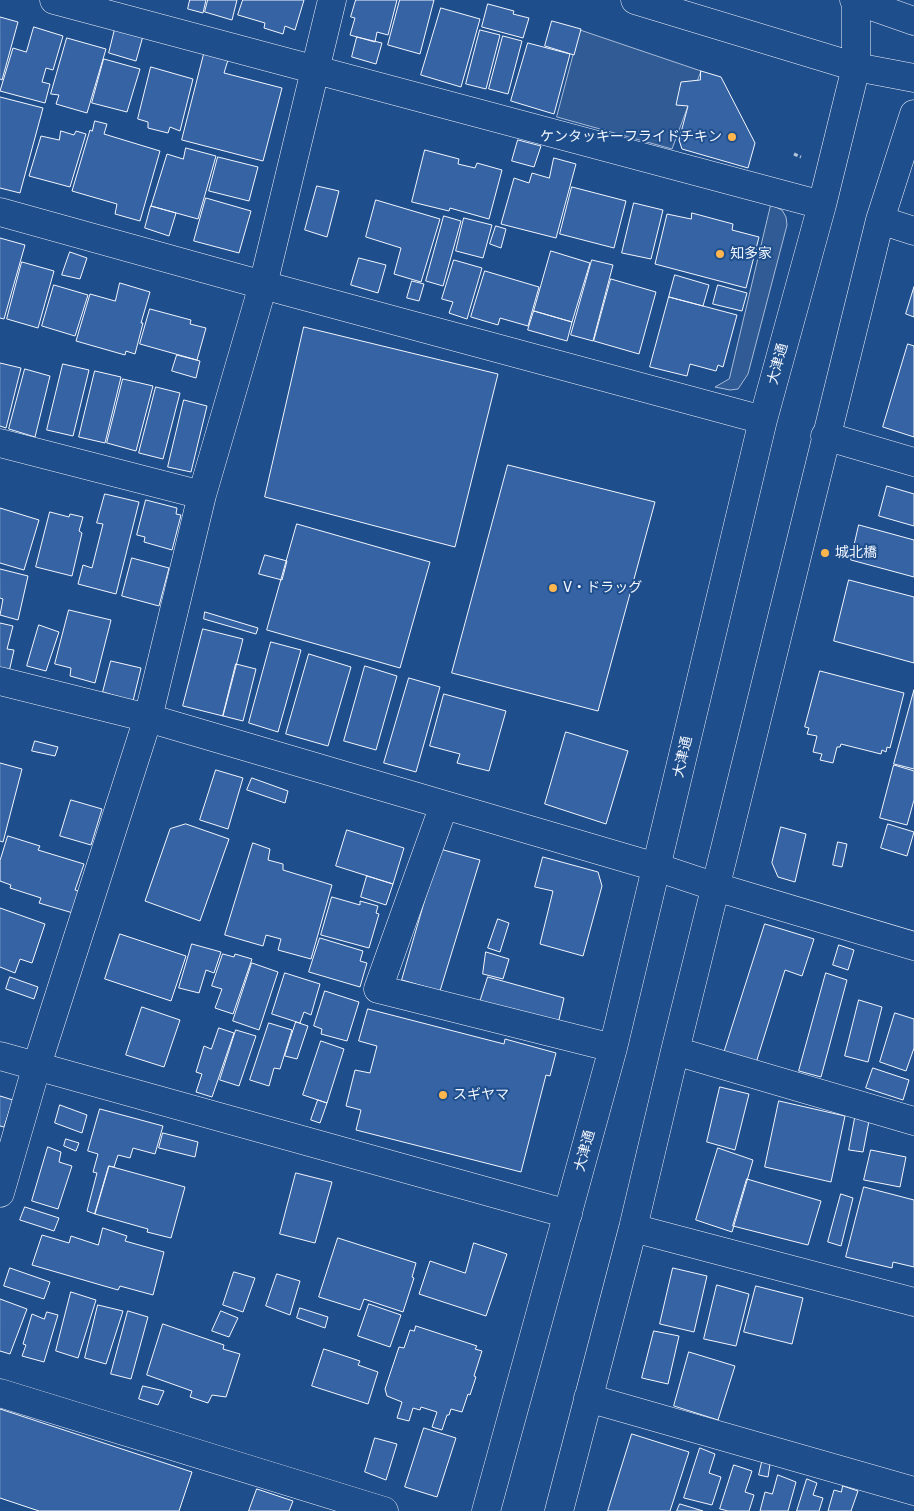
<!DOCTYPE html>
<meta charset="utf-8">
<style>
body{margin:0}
canvas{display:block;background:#1f4e8c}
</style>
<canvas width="914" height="1511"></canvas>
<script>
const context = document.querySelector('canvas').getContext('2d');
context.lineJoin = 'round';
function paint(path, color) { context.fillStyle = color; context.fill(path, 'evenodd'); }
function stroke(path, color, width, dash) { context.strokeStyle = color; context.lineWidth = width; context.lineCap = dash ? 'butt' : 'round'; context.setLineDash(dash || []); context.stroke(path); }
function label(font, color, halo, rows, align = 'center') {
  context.font = font + ' Rubik,"Noto Sans JP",sans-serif'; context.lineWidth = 4; context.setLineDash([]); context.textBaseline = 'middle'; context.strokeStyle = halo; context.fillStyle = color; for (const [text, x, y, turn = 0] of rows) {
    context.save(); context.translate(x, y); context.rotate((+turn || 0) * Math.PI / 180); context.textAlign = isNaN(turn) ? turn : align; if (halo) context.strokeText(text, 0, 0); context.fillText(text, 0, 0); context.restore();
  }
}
const built = new Path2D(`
 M580,30L701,71L672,149L557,117Z
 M771,205L782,210L786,217L787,225L748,374L738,389L730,390L715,387L729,379Z`);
const building = new Path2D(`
 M190,0H206L203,13L188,9Z
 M208,0H237L232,20L205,12Z
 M243,0H304L295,30L285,26L283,34L264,28L265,23L238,15Z
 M356,0H397L388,35L377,32L375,42L350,35L355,18L351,17Z
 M400,0H434L420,54L388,45Z
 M488,4L514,11L513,14L529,18L523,38L482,27Z
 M441,8L480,19L461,87L421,75Z
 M0,17L18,22L2,80L0,79Z
 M552,21L581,29L574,55L545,46Z
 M34,27L63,36L53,70L46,68L42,82L50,84L45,103L0,91L13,48L26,52Z
 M115,29L143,36L136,61L109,53Z
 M480,30L500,35L486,89L466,84Z
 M503,36L522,41L508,94L489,89Z
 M357,37L382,43L376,64L352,57Z
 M67,38L106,49L87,113L56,104L59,95L51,94Z
 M528,43L570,54L554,114L511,101Z
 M204,54L228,60L224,73L282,88L263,161L182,140Z
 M104,59L140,69L127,112L92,103Z
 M151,67L193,79L180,131L170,127L168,133L148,128V122L138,119Z
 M701,71L721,77L755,143L748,168L682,149L679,140L688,106L676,105L681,82L700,80Z
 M0,97L43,108L20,193L0,188Z
 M95,121L107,124L104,134L160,151L140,221L115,214L117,204L72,191L90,130L92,131Z
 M61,131L74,135L76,131L86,134L70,187L29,176L41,136L59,140Z
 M518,140L541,146L534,167L512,161Z
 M186,148L216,156L198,219L151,206L167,154L183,159Z
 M425,150L459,159L458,164L475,168L477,163L502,170L489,219L450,208L449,211L412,202Z
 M218,157L258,167L249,201L209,191Z
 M554,158L576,164L556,238L501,224L514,178L529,183L532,173L549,178Z
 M317,186L339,191L327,237L305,230Z
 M572,187L626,201L614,248L560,234Z
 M206,198L251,211L239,253L194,241Z
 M376,200L440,219L421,282L394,274L401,248L366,237Z
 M634,203L663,210L651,259L622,253Z
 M151,206L176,213L169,236L145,228Z
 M692,213L733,224L732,230L759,237L746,288L655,264L667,214L691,219Z
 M444,216L461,221L443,286L426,281Z
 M464,218L492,225L483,258L456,251Z
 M496,226L506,229L501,248L490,244Z
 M0,238L25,245L4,319L0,318Z
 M551,251L590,263L572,322L534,311Z
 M70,252L87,258L80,279L62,275Z
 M359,258L386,265L378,293L351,285Z
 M454,260L482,268L467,319L449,313L453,302L442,299Z
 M592,260L613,265L593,341L571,335Z
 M22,262L54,271L38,328L7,319Z
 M485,271L539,287L528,326L500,318L498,325L471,317Z
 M675,275L709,285L703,306L669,297Z
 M611,279L656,292L639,354L594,341Z
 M412,281L424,284L419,301L407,298Z
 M120,283L150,292L141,323H143L135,354L126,351L125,355L76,341L90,294L115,301Z
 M54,285L88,295L75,336L42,326Z
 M718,285L747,293L742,311L713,304Z
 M914,287V317L906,314Z
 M669,297L737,315L723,367L718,365L716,371L690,364L687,376L650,367Z
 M150,309L191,320L190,324L206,328L197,360L140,344Z
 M534,311L572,322L567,341L528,330Z
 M304,327L498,374L455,547L265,497Z
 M908,344L914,346V437L883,427Z
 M177,355L200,361L196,378L172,371Z
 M0,363L21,368L6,428L0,426Z
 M63,364L89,370L73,436L47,430Z
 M25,369L50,376L35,437L9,429Z
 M95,371L121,377L105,443L79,437Z
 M123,379L153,386L136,451L107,443Z
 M156,387L180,393L163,459L139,453Z
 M184,400L207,406L191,472L168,467Z
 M508,465L655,502L598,711L452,673Z
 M887,486L914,494V526L879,516Z
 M105,494L139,502L116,594L78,584L83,565L92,568L103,524L97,523Z
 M146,500L177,508L176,514L181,515L172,550L144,542L145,537L137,535Z
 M0,508L39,520L24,570L0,563Z
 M50,512L69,517L70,514L83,517L79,531L82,533L72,576L36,567Z
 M297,524L430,562L400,668L267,630Z
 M859,525L914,540V577L851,560Z
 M265,555L287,561L282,580L259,574Z
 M132,558L169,568L159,606L122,596Z
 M0,569L28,576L18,620L0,615L3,599L0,598Z
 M849,580L914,597V663L834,641Z
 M69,610L111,620L95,683L70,676L71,668L55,664Z
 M205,612L258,628L256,634L204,619Z
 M0,623L13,626L7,649L14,650L9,672L0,670Z
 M39,625L59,632L46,671L27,666Z
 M203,629L243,639L223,716L183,706Z
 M271,642L301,650L278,732L249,723Z
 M309,654L351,667L328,746L286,734Z
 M111,661L141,668L133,701L103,692Z
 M236,664L256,669L243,721L223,716Z
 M365,666L397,676L376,750L344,741Z
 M820,671L904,693L890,748L887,747L886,752L882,750L881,754L841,744L840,747H837L833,763L820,760L822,754L813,752L817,736L807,734L809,728L805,727Z
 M409,678L440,687L416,772L384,763Z
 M914,690V769L894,764Z
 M444,694L506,711L489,771L457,763L460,754L430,746Z
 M566,732L628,751L606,824L545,804Z
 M35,741L58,747L55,756L32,751Z
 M0,763L22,769L3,842L0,841Z
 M894,765L914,771V800L907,825L880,818Z
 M216,770L243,778L228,829L200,820Z
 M252,778L288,791L285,803L247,790Z
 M71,800L102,809L91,845L60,836Z
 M186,824L229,839L200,921L145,901L170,829Z
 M888,824L914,832L907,856L881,848Z
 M781,827L806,834L795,882L778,877L772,863Z
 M347,830L404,848L393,884L336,866Z
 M8,836L40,846L38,850L84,864L75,890L79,891L73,913L39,903L41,898L10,888L11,885L0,881V861Z
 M838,842L847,844L842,867L833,865Z
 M253,843L270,849L268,860L283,864V870L332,885L311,959L278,950L281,939L266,935L263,946L225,935Z
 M440,849L480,860L440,991L402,980Z
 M543,857L598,872L602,886L583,956L540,944L553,891L535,887Z
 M367,876L393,884L386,905L361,897Z
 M332,897L360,905V901L378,906L376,913L379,914L369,948L321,935Z
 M0,908L45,924L32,963L20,959L15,973L0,967Z
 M498,919L509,923L500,952L488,948Z
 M765,924L814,939L802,976L785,970L756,1063L724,1053Z
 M120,934L186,956L171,1001L105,979Z
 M320,938L363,951L360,961L367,963L360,987L309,972Z
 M192,944L221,952L214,973L206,970L199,993L179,988Z
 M839,945L854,950L848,970L833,965Z
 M486,952L509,959L503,979L483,974Z
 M223,954L234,957L235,954L252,959L233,1014L215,1008L222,989L212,986Z
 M252,963L278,972L259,1030L233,1021Z
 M285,973L320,984L311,1015L304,1012L300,1023L272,1014Z
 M826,973L847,980L821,1077L799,1071Z
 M10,977L38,987L34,999L6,989Z
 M488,977L564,998L558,1024L480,1002Z
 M325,991L359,1002L347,1041L321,1034L322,1029L314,1026Z
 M859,1000L882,1007L868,1062L845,1056Z
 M142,1007L180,1020L164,1067L126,1055Z
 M368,1009L504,1044L505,1039L556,1053L550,1076L546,1075L521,1172L356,1130L361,1110L346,1106L355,1070L370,1073L377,1046L359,1041Z
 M895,1013L914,1019V1048L906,1071L880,1062Z
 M296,1022L308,1026L297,1059L285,1056Z
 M269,1023L292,1030L280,1069L274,1068L269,1086L250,1080Z
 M219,1028L234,1033L212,1097L196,1092L202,1074L196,1072L204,1046L211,1049Z
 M236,1030L256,1036L239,1086L220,1080Z
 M321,1041L344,1049L327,1103L303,1095Z
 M873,1068L909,1080L903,1100L866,1088Z
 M720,1087L749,1094L735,1150L707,1142Z
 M0,1096L13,1100L4,1127L0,1126Z
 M318,1100L327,1103L320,1123L311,1120Z
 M779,1101L845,1116L831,1182L765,1167Z
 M60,1105L87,1115L82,1133L55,1123Z
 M100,1109L163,1126L155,1154L133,1148L130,1158L118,1155L114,1167L109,1166L95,1214L87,1211L97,1173L93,1172L98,1154L88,1151Z
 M855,1118L869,1121L863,1152L849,1150Z
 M163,1133L198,1142L195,1157L159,1148Z
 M66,1139L79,1143L76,1151L64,1146Z
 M48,1147L61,1152L59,1162L72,1166L58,1209L32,1201Z
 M718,1148L753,1160L732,1232L696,1220Z
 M871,1150L906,1157L900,1187L864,1180Z
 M109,1166L185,1187L171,1238L147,1232L148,1229L95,1214Z
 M296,1173L332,1182L315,1243L280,1234Z
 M747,1179L821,1201L808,1245L733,1226Z
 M864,1187L914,1200V1267L893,1262L892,1268L846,1257Z
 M841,1194L853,1198L841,1246L828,1242Z
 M25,1207L59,1218L54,1231L20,1220Z
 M103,1228L127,1236L125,1241L164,1252L153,1295L120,1286L118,1290L32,1265L42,1235L69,1243L71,1236L98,1245Z
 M338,1238L416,1263L412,1277L414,1278L403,1312L364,1299L360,1310L319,1297Z
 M474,1243L507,1254L486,1316L419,1294L430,1261L465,1273Z
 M10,1268L50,1282L44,1299L4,1286Z
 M673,1268L707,1276L694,1332L660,1324Z
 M234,1272L255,1278L243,1312L223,1305Z
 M277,1274L300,1281L290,1315L266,1306Z
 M717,1285L749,1294L736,1346L704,1339Z
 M756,1286L803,1298L792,1344L744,1332Z
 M71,1292L96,1300L78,1358L56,1351Z
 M0,1299L27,1309L10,1354L0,1351Z
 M369,1304L401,1315L390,1347L358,1336Z
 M98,1305L123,1311L106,1364L85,1358Z
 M300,1308L328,1317L325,1328L297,1318Z
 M128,1311L148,1317L131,1379L111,1374Z
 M221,1311L238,1318L229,1337L212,1331Z
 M47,1312L58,1315L44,1362L22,1356L26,1345L23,1344L32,1314L44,1319Z
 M163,1324L224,1345L223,1349L240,1354L226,1397L212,1395L208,1403L190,1397L192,1391L147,1375Z
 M416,1326L477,1346L475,1349L482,1351L474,1376L476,1377L470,1395L468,1394L462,1412L451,1409L449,1415H447L442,1430L432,1427L437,1412L421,1407L420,1410L413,1408L409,1421L397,1418L402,1402L387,1396L385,1389L399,1347L404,1348L410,1330L414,1331Z
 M654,1331L679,1336L668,1384L642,1378Z
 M324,1349L360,1361L358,1365L378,1372L368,1404L312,1386Z
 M689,1352L735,1366L718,1420L674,1406Z
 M143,1386L164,1391L158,1405L139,1399Z
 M0,1409L192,1472L179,1511H39L0,1498Z
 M424,1428L456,1438L437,1497L405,1487Z
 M632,1434L689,1452L670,1511H608Z
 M375,1438L397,1444L386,1480L365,1472Z
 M700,1448L715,1454L709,1473L721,1477L712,1505L684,1498Z
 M762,1462L770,1464L768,1477L759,1475Z
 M734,1465L752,1471L745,1492L754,1495L749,1511H728L720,1509Z
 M778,1475L796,1482L788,1511H760L765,1492L772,1494Z
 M807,1479L817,1483L813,1495L823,1498L819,1511H797Z
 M843,1486L858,1491L851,1511H828L834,1490L841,1492Z
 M257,1489L293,1501L289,1511H249Z
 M680,1504L703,1511H677Z`);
const path = new Path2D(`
 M794,154L801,157`);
const minor = new Path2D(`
 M54,0L822,205
 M635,0L856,67L914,78
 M854,0L914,21
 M0,212L263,285L763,420
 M880,220L914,231
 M825,436L914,462
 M0,443L202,495
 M0,681L148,718L656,867L716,887L914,946
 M444,805L378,989L613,1048
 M675,1051L914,1121
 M0,1056L568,1214
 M0,1193L37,1065L148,718L202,495L263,285L332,0
 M633,1228L914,1302
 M0,1393L384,1511
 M588,1398L914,1491
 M486,1511L613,1048L763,420L822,205L856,67V0
 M559,1511L633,1228L675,1051L880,220L914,114`);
const markers = [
 [732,137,5,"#ffb74d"],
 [720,254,5,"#ffb74d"],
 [825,553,5,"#ffb74d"],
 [553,588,5,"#ffb74d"],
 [443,1095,5,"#ffb74d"]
];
const poiNames = [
 ["ケンタッキーフライドチキン",722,137,"right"],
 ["知多家",730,254],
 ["城北橋",835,553],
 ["V・ドラッグ",563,588],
 ["スギヤマ",453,1095]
];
const streetNames = [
 ["大津通",778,364,-75],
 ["大津通",683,757,-77],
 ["大津通",585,1151,-75]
];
paint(built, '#305b95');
stroke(built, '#a8bbd7', 1);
paint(building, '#3563a3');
stroke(building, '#f2f6ff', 1);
stroke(minor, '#f2f6ff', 29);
stroke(path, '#b3c4dc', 3, [4, 2.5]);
stroke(minor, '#1f4e8c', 28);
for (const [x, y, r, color] of markers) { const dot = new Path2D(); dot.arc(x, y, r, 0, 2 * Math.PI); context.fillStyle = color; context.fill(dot); stroke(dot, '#1f4e8c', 2); }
label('14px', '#f2f6ff', '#1f4e8c', poiNames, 'left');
label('14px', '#f2f6ff', '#1f4e8c', streetNames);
</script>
